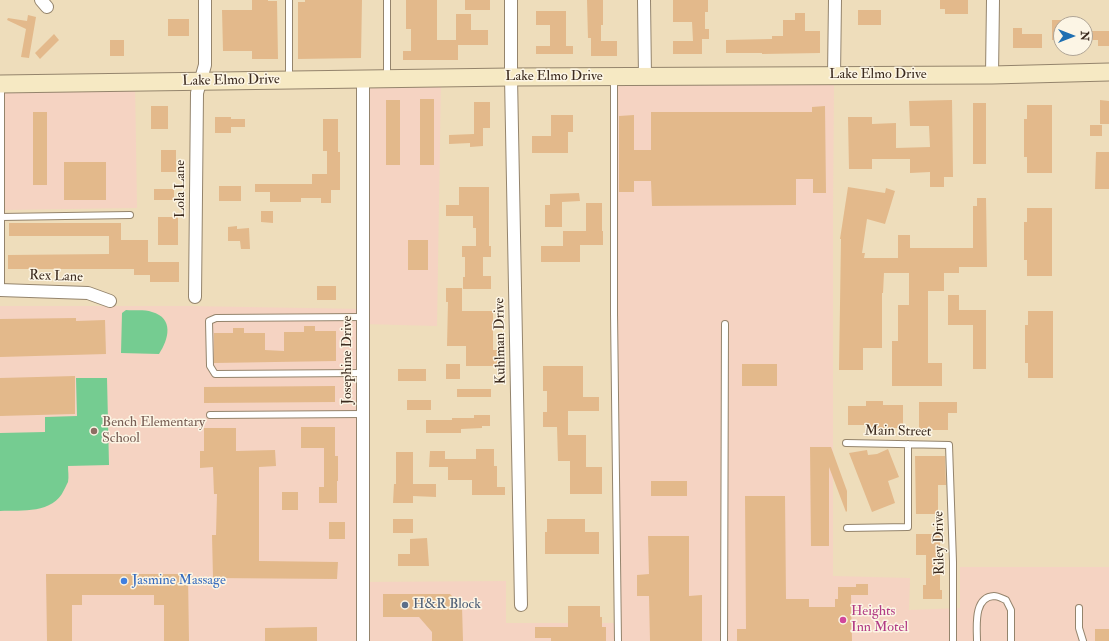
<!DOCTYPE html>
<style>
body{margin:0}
#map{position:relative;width:1109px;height:641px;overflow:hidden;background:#edb;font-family:"IM FELL Double Pica",serif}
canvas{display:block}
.north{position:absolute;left:1053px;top:16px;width:40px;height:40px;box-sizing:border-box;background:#fcf5e5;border:1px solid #afa495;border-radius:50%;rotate:90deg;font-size:11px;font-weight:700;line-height:16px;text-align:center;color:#3b2a1e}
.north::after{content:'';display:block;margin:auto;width:14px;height:18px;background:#1f6fb2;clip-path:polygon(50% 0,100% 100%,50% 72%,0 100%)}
</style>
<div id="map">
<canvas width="1109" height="641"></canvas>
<div class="north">N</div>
</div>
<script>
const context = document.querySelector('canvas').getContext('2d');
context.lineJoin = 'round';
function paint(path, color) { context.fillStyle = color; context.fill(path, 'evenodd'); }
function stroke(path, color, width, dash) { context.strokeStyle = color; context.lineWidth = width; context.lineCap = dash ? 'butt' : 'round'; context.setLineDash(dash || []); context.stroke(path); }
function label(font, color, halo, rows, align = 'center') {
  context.font = font + ' "IM FELL Double Pica",serif'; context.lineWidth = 3; context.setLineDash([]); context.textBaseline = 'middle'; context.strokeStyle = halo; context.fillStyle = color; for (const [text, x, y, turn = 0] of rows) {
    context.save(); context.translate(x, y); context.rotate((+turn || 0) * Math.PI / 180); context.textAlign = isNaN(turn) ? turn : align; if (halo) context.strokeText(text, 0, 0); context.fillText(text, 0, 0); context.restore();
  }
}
const built = new Path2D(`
 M834,76L833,212V576L910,578L909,610L960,608V567H1109V641H0V306H188L363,309V79L441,78L437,326L363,324V582L506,581V623H618L614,77Z
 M135,82L137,208L1,210V84Z`);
const green = new Path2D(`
 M126,310C134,311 144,309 152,312C174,318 169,339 159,354L121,353L122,313Z
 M76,378H107L109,465L68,466C68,471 69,477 68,482C67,484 65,488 64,490C53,514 22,510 0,511V433L45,432V417L77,416Z`);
const building = new Path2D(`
 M252,0H268V1H277L278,59H252V51H223L222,10H252Z
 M305,0H362L361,58L298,59V2H305Z
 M406,0H437V40H456V14H471V30H488V45H458V60H403V51H411V29H406Z
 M465,0H490V10H465Z
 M587,0H603V25H601V41H617V56H591V38H588Z
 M673,0H708V12H705V29H709V39H702V54H673V41H693L692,22H673Z
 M940,0H968V14H945V9H940Z
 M858,10H881V25H858Z
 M536,11H566V46H573V54H536V46H550V25H536Z
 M795,13H805V31H820V53L762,54V53H726V40L772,39V36H783V20H795Z
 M28,15L36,17L29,58L21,57L26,29L7,20L8,18L27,21Z
 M168,19H189V36H168Z
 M1052,20H1061V40H1052Z
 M1013,28H1022V34H1042V48H1013Z
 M1085,31H1109V46H1098V40H1085Z
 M54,34L59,40L40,59L35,53Z
 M110,40H124V56H110Z
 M420,99H434V165H420Z
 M386,100H400V165H386Z
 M952,100L953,177H944V187H930V172L910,173V159H872V169H849L848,117H872V124L896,123V148L930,147L929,126H910L909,101Z
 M1100,100L1109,101V124H1100Z
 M474,102H490V128H483V146L470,147V143L449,144V135L474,134Z
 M973,103H986V164H973Z
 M1027,105H1052V173H1027V157H1024V119H1027Z
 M151,106H168V129H151Z
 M825,106L826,193H813V179H796V205L652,206L651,181H634V192H619V116L634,115V150H651V112H812V107Z
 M33,112H47V185H33Z
 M551,115H573V132H568V153H532V136H551Z
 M215,117H231V119H245V127H231V133H215Z
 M323,119H338V152H340V190H331V203H321V198H301V202H270V192H255V184H312V174H327V151H323Z
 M1090,125H1102V136H1090Z
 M161,150H176V172H161Z
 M1096,152H1109V189H1095Z
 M64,162H106V200H64Z
 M219,186H241V201H219Z
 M459,187H489V246H491V257H483V276H491V289H463V277H465V257H462V246H476V228H473V216H446V205H459Z
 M848,187L885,193L886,188L895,191L885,224L867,219L862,253H865L864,258H898V235H910V248H973V206H977V198H986L987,267H959V273H944V291H928V363H942V386H892V341H898V305H909V273H884L883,293H882V348H863V370H839L841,239H840Z
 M154,189H174V200H154Z
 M579,193L580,201L562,202V227H545V205H550V194Z
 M586,203H602V231H603V245H580V262H541V246H563V231H586Z
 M1027,208H1052V276H1027V260H1024V222H1027Z
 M261,211H273V223L261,222Z
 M158,217H178V245H158Z
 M9,223H121V240H148V262H179V282H150V275H134V269H8V255L109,254V236H9Z
 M237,226V229L249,228L250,249H241L240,241H228V227Z
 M408,240H428V270H408Z
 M317,286H336V300H317Z
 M446,288H462V311H493V350H499V366H466V346H447L448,302H446Z
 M948,295H959V310H986V369H973V325H948Z
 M1028,311H1053V378H1028V363H1025V325H1028Z
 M76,318V321L105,320L106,354L0,357V319Z
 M304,326H315V331H336V361L214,363V333H233V328H244V333H265V350L284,351V332H304Z
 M446,364H460V379H446Z
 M742,364H777V386H742Z
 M543,366H583V397H599V411H568V435H586V467H602V494H570V461H558L557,427H543V412H547V391H543Z
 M398,369H426V381H398Z
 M75,376V414L0,416V378Z
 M335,386V402L204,403V387Z
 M457,389H491V397H457Z
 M407,400H431V410H407Z
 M866,401H883V405H903V428H883V430H869V425H848V406H866Z
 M919,402H957V413H948V430H919Z
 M474,415H490V426H482V428L461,429V433H426V420H452V418H474Z
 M301,427H335V456H338V481H337V503H319V487H324V448H301Z
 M204,428H236V451L275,450L276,466L259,467V561L338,562L337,579L213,578L212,535H216L217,494H214L213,467L200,468V451H204Z
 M810,447H831L847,491V511L846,512L829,467V546H811Z
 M476,449H494V466H497V487H505V495H472V480H448V467H429L430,451H445V459H476Z
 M888,449L899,477L888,481L895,503L872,512L849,453L867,450L868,455L877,454Z
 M396,452H413V484H436V497L413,496V503H393L394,484H396Z
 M915,456H945L946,485H938V514H916Z
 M651,481H687V496H651Z
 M282,492H298V510H282Z
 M745,496H785L786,599H809V607H835V599H838V587H856V584H868V595H851L852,641H737V629H746Z
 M393,519H413V533H393Z
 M547,519H585V532H599V554H545V532H547Z
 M329,522H345V539H329Z
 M916,534H940V590H942V599H923V585H926V555H916Z
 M648,536H689V596L702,595V641H650L649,596H637V575L649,574Z
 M427,538L429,566H398V554H410V539Z
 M46,574H188L189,641H164V605H154V595H82V605H72V641H47Z
 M383,594H450L462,606L463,641H432V632L419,617H383Z
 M568,606H600V617H602V627H606V641H551V638H535V627H568Z
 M317,627V641H265V628Z
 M1095,629H1109V641H1095Z`);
const service = new Path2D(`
 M289,0V79
 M387,0V78
 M614,77V313L618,641
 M1,85V290
 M1,217L130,215
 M363,317L216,318L209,321L210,366L215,374L363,373
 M210,415L363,414
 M846,443L949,445L953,562V641
 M847,528L908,527V444
 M1079,608V628L1083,641
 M724,641L725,324
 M977,641C977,627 973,597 994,596C998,596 1003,599 1006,600L1011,610V641`);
const minor = new Path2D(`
 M41,0L47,7
 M511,0V77L521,605
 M644,0L645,77
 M992,75L993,0
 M834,76L835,0
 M363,79V641
 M0,290L88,293L110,301
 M195,297L197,93L205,65V0`);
const secondary = new Path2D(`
 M0,84L511,77L992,75L1109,72`);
const markers = [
 [94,431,4,"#8d6e63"],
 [124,581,4,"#3f7fe0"],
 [405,605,4,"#5c6f8a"],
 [843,620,4,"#d1479c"]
];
const streetNames = [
 ["Lake Elmo Drive",878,75],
 ["Lake Elmo Drive",554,77],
 ["Lake Elmo Drive",231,81,-1],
 ["Lola Lane",181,189,-90],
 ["Rex Lane",56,277,2],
 ["Kuhlman Drive",501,341,-91],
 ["Josephine Drive",348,360,-90],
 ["Main Street",898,432,1],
 ["Riley Drive",940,543,-91]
];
const educationNames = [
 ["Bench Elementary",102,423],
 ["School",102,439]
];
const shopNames = [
 ["Jasmine Massage",132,581]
];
const serviceNames = [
 ["H&R Block",413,605]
];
const hotelNames = [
 ["Heights",851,612],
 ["Inn Motel",851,628]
];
paint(built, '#f5d3c2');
paint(green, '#75cc91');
paint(building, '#e3b98b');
stroke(service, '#94846c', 8);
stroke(minor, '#94846c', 14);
stroke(secondary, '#94846c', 19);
stroke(service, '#fff', 6);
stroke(minor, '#fff', 12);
stroke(secondary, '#f6e9c3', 17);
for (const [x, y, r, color] of markers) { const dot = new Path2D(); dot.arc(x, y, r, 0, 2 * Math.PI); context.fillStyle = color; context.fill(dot); stroke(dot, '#fcf5e5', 1.5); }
label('14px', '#3b2a1e', '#fcf5e5', streetNames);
label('14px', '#785e54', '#fcf5e5', educationNames, 'left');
label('14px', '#366cbe', '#fcf5e5', shopNames, 'left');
label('14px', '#4e5e75', '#fcf5e5', serviceNames, 'left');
label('14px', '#b23c85', '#fcf5e5', hotelNames, 'left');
</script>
